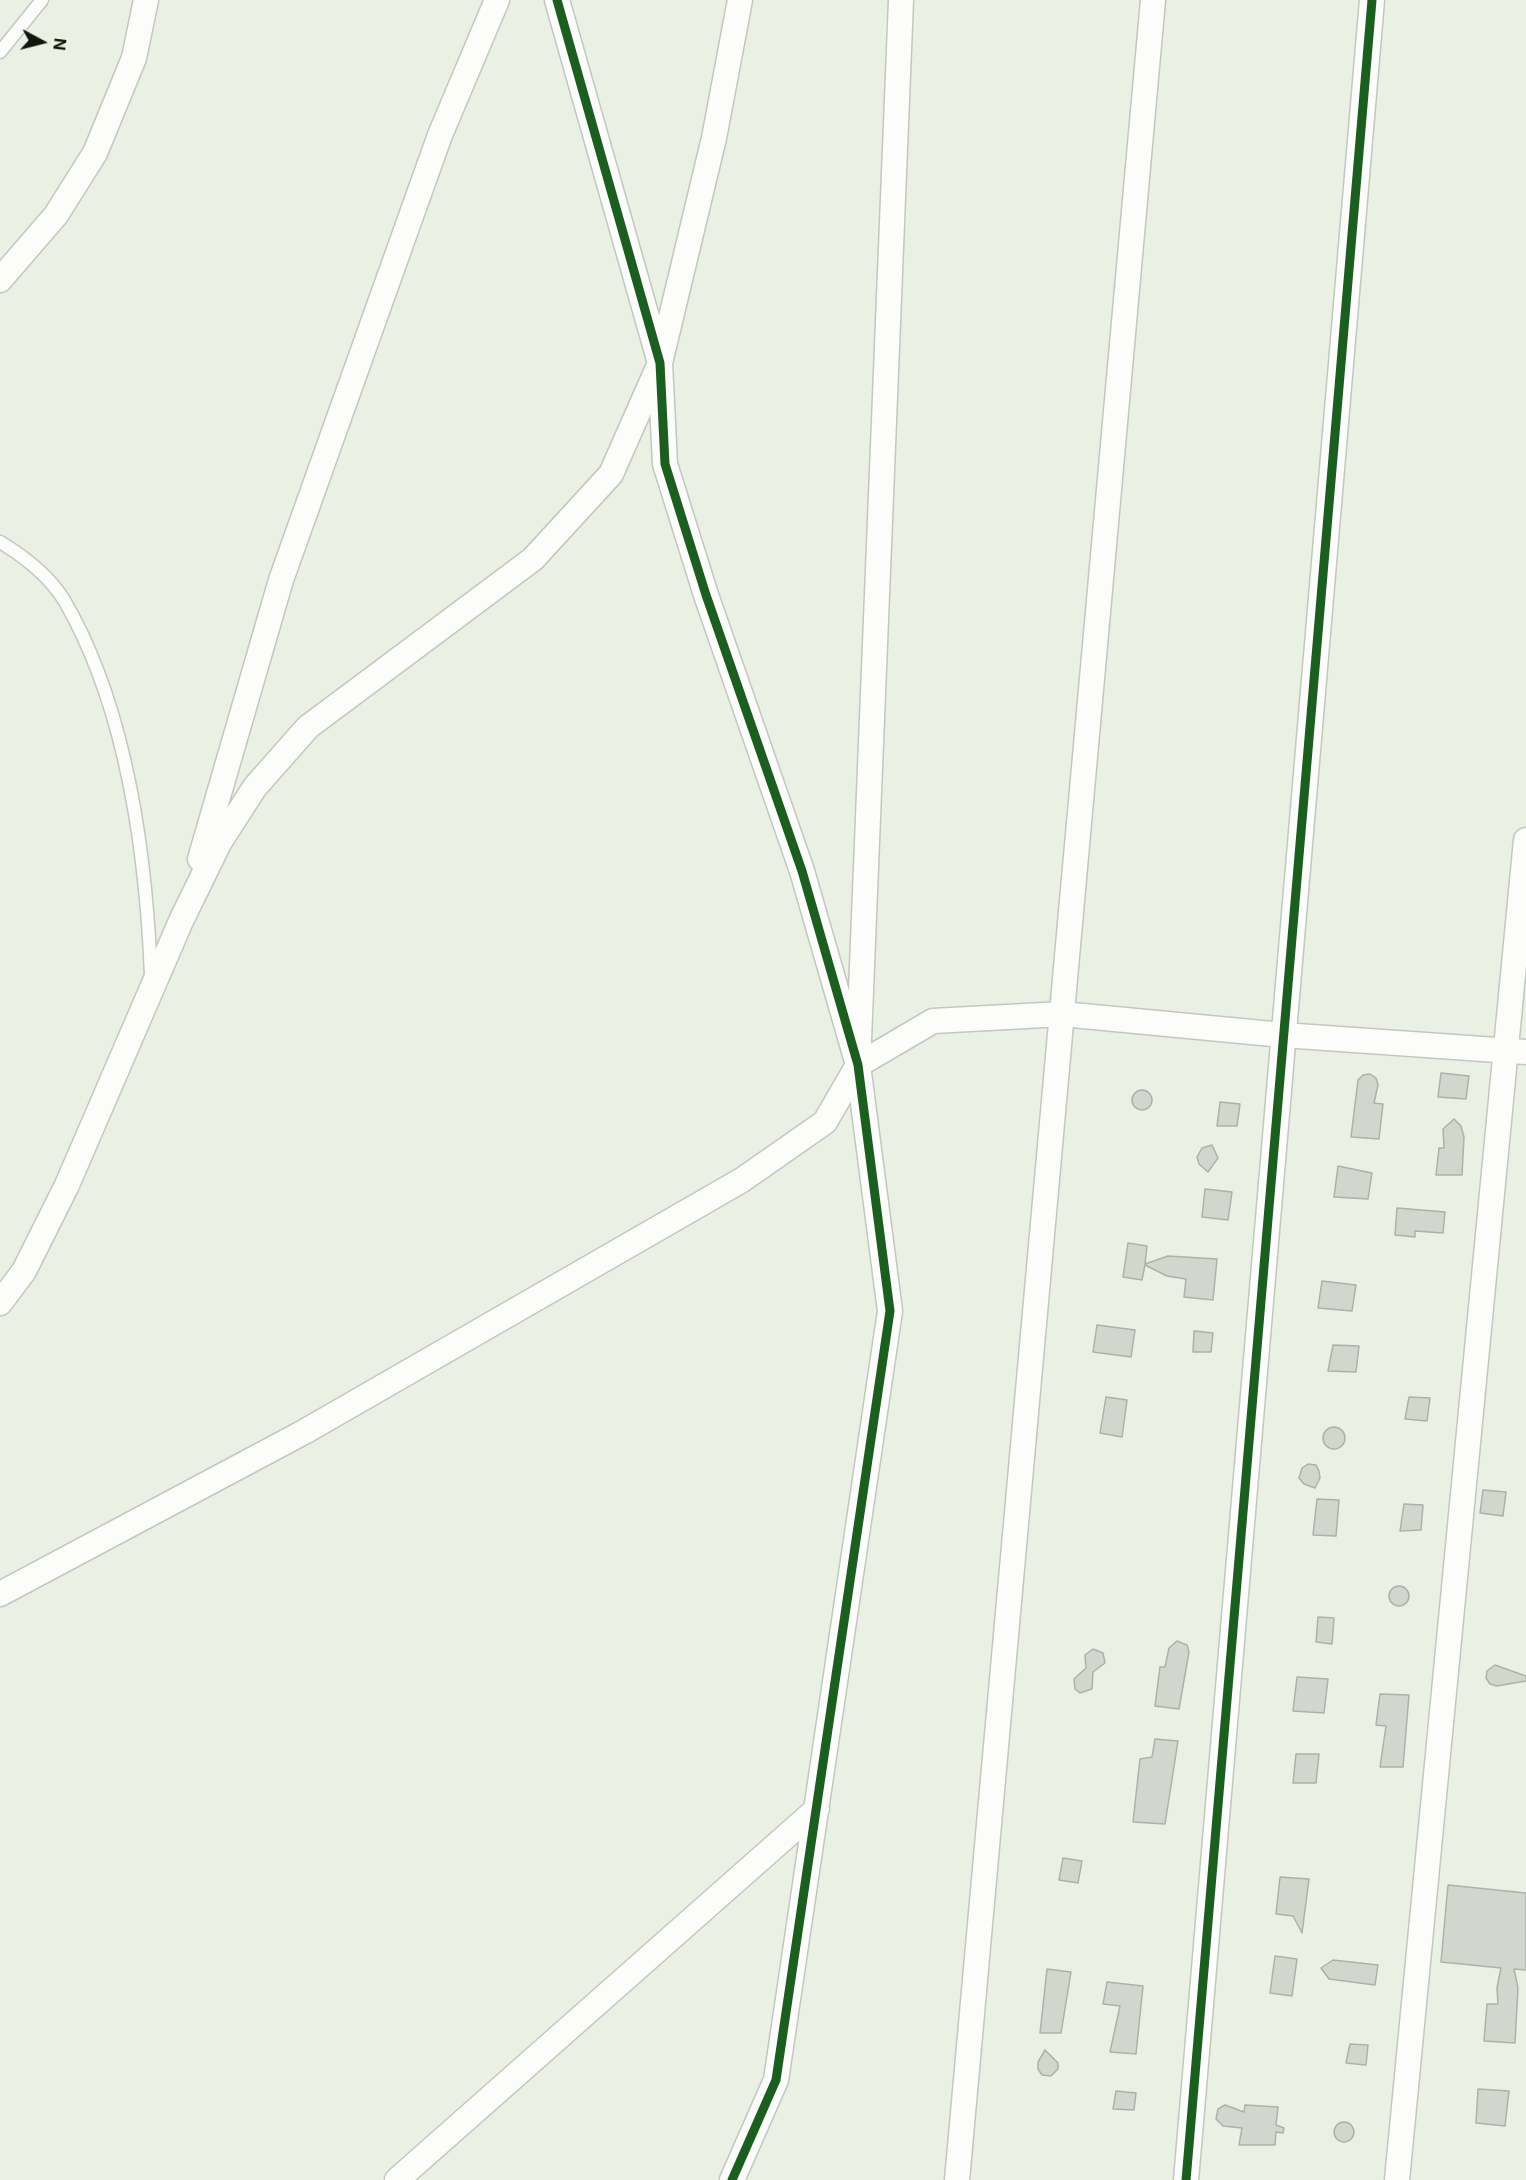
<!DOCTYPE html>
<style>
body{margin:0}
#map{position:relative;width:1526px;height:2180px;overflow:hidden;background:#ebf0e5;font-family:Inter,sans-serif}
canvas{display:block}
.north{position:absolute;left:12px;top:12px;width:60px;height:60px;-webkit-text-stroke:4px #ecf5e0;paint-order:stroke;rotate:97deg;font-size:16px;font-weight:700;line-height:24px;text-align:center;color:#13150e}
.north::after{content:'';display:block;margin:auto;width:21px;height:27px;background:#13150e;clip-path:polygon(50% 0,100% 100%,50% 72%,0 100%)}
</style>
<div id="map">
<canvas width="1526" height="2180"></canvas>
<div class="north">N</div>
</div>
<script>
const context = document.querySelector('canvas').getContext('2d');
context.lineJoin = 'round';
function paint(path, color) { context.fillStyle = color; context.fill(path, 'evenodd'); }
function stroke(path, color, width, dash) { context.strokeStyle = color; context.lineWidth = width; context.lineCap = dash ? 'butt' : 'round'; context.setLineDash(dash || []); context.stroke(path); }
const building = new Path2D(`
 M1441,1073L1469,1076L1466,1099L1438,1097Z
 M1370,1074L1376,1078L1378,1085L1374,1103L1383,1104L1379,1139L1351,1137L1358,1080L1363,1075Z
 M1132 1100a10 10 0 1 1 20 0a10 10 0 1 1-20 0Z
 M1220,1102L1240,1104L1237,1126H1217Z
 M1454,1119L1461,1126L1464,1137L1462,1175H1436L1439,1148H1444L1443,1129Z
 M1212,1145L1218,1158L1208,1172L1199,1164L1197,1157L1202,1148Z
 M1338,1166L1372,1173L1368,1199L1334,1197Z
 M1205,1189L1232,1192L1228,1220L1202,1217Z
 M1397,1208L1445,1212L1443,1233L1415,1231V1237L1395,1235Z
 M1128,1243L1147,1246L1145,1264L1168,1256L1217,1259L1213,1300L1184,1297L1186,1279L1167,1276L1145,1265L1142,1280L1123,1277Z
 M1322,1281L1356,1285L1352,1311L1318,1308Z
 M1097,1325L1135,1330L1131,1357L1093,1352Z
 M1194,1331L1213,1333L1211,1352H1193Z
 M1333,1345L1359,1346L1356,1372L1328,1371Z
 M1106,1397L1127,1400L1122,1437L1100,1433Z
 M1409,1397L1430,1398L1427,1421L1405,1419Z
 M1323 1438a11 11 0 1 1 22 0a11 11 0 1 1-22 0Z
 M1308,1464L1316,1465L1319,1471L1320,1478L1315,1488L1304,1484L1299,1478L1302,1468Z
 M1483,1490L1506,1492L1503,1516L1480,1513Z
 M1317,1499L1339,1500L1336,1536L1313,1535Z
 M1404,1504L1423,1505L1421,1530L1400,1531Z
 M1389 1596a10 10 0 1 1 20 0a10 10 0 1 1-20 0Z
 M1318,1617L1334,1618L1332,1644L1316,1642Z
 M1177,1641L1187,1645L1189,1652L1179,1709L1155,1706L1160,1667H1165L1169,1648Z
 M1093,1649L1103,1653L1105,1663L1093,1672L1092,1689L1080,1693L1075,1689L1074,1679L1086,1668L1085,1655Z
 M1495,1665L1526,1676V1681L1497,1686L1490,1684L1486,1678L1487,1671Z
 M1297,1677L1328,1679L1324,1713L1293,1711Z
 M1380,1694L1409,1695L1403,1767H1380L1386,1726L1376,1725Z
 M1155,1739L1178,1741L1165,1824L1133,1822L1140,1759L1152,1757Z
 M1296,1754H1319L1316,1783H1293Z
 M1063,1858L1082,1861L1078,1883L1059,1880Z
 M1280,1877L1309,1879L1302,1933L1293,1916L1276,1914Z
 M1448,1885L1526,1893V1970L1514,1969L1518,1988L1515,2043L1484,2041L1487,2004H1498L1497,1988L1501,1968L1441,1962Z
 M1275,1956L1297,1959L1292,1996L1270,1993Z
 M1333,1960L1378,1965L1375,1985L1329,1979L1321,1968Z
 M1047,1969L1071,1972L1061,2033H1040Z
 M1107,1982L1143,1986L1136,2054L1110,2052L1120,2006L1103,2004Z
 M1350,2044L1368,2045L1366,2065L1346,2063Z
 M1045,2050L1058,2063V2069L1051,2076L1042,2075L1038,2069V2062Z
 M1478,2089L1509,2091L1505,2126L1476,2123Z
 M1116,2091L1136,2093L1134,2110L1113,2109Z
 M1225,2105L1244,2112L1245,2105L1278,2107L1276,2125L1284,2128L1283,2133L1276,2132L1275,2145H1239L1242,2128L1223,2126L1216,2119L1218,2109Z
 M1334 2132a10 10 0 1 1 20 0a10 10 0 1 1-20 0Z`);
const service = new Path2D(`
 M0,52L42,0
 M0,542C23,556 49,576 64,600C126,706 146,854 151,975`);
const minor = new Path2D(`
 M557,0L660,363L665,464L706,595L802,871L858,1065L890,1311L776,2080L732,2180
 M0,280L56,215L95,153L134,58L146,0
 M200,859L281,580L440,135L497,0
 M858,1065L933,1021L1062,1014L1283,1035L1526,1052
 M0,1303L24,1271L67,1185L181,921L219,843L255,787L308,727L533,559L611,474L660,363L714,138L740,0
 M0,1594L304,1432L742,1180L825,1122L858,1065L901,0
 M397,2180L817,1809
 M957,2180L1153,0
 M1186,2180L1372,0
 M1397,2180L1526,840`);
const cycleway = new Path2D(`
 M557,0L660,363L665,464L706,595L802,871L858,1065L890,1311L776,2080L732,2180
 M1186,2180L1372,0`);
paint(building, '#d2d7ce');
stroke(building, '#aeb1a9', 1.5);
stroke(service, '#c3c7be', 15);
stroke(minor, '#c3c7be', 27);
stroke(service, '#fcfdfb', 12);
stroke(minor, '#fcfdfb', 24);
stroke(cycleway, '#1b5e20', 9);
</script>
